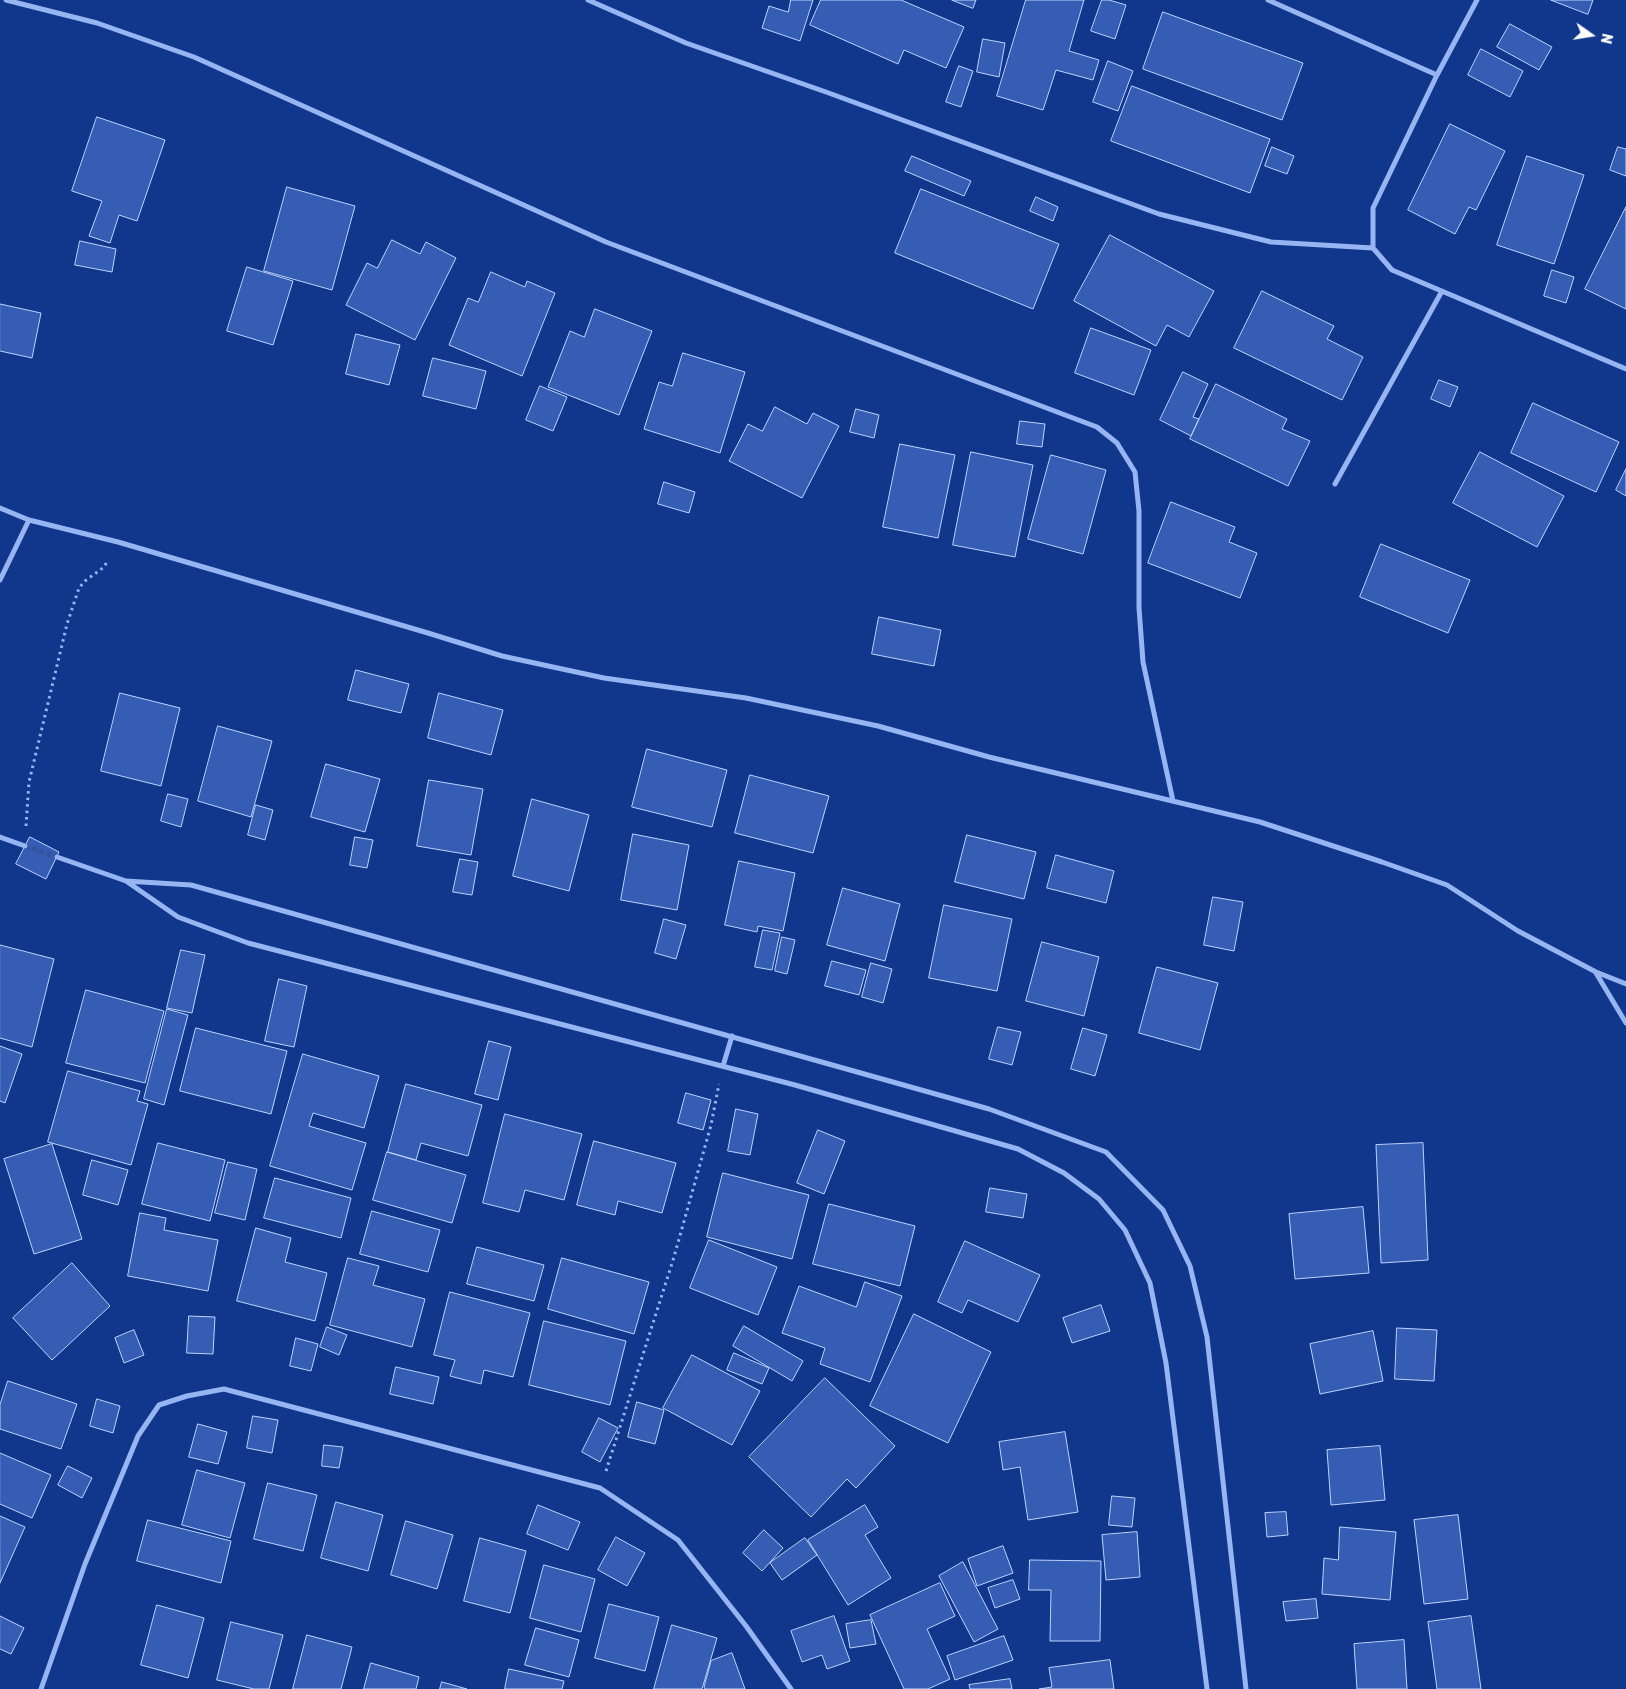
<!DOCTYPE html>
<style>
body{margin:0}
#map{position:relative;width:1626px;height:1689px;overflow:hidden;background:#10378c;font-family:Rubik,sans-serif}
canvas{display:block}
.north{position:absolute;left:1566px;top:10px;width:50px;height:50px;-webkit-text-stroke:4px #10378c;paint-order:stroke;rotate:103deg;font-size:14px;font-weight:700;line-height:20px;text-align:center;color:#fff}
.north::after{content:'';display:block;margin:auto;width:18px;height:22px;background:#fff;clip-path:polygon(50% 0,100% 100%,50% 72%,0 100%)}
</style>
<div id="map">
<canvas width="1626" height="1689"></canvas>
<div class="north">N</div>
</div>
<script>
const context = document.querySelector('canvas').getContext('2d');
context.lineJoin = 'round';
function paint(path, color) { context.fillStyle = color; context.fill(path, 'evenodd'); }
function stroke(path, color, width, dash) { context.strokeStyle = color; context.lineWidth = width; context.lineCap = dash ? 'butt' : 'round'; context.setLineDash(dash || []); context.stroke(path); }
const building = new Path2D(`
 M791,0H813L800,41L762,28L769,6L788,12Z
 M821,0H901L964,27L946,68L904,50L898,64L810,25Z
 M952,0H976L973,8Z
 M1026,0H1084L1069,51L1099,60L1093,80L1056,70L1043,110L997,96Z
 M1102,0H1109L1126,5L1115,39L1091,31Z
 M1551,0H1593L1588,14Z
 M1163,12L1303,63L1282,120L1143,69Z
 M1510,24L1552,47L1539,70L1497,47Z
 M983,39L1005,43L999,77L977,72Z
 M1481,49L1523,71L1510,97L1468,75Z
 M1108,61L1133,71L1118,111L1093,102Z
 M959,66L973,71L961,107L946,102Z
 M1132,86L1270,139L1250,193L1111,141Z
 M97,117L165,140L137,221L119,215L110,243L89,236L102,201L72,191Z
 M1450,124L1505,151L1476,210L1469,207L1455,234L1408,210Z
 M1272,147L1294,156L1287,174L1265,166Z
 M1618,147L1626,149V176L1610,170Z
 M912,156L971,181L964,196L905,171Z
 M1527,156L1584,175L1554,264L1497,245Z
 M287,187L355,206L332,290L264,271Z
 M921,189L1059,244L1033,309L895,253Z
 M1036,197L1058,207L1053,221L1030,211Z
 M1626,207V309L1585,289Z
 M1110,235L1214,291L1189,337L1167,325L1156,346L1074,301Z
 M392,240L420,254L426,242L456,258L415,340L346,305L367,263L377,268Z
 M80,241L116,249L112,272L75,265Z
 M247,267L293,281L273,345L227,331Z
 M1552,270L1574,277L1566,303L1544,296Z
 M491,272L525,287L527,281L555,293L522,376L449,345L468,298L478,302Z
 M1262,291L1334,326L1327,339L1363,357L1342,400L1234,348Z
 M0,304L41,313L32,358L0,351Z
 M595,309L652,331L619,415L548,387L570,331L584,337Z
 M1091,328L1151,350L1134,395L1075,373Z
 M356,334L400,345L389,385L346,374Z
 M683,353L745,372L720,453L644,429L659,382L672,386Z
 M433,358L486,371L476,409L423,396Z
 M1183,372L1208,384L1193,417L1199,419L1191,436L1160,420Z
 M1439,380L1458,387L1450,407L1431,399Z
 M1216,384L1287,419L1282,429L1310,441L1288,486L1190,439Z
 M540,386L567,397L553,431L526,420Z
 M1533,403L1619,442L1596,492L1511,453Z
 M775,407L807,424L813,413L839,426L802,498L729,461L748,424L762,431Z
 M856,409L879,415L874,438L850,432Z
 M1020,421L1045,424L1042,447L1017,444Z
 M900,444L955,455L938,538L883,527Z
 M971,452L1033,465L1015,557L953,545Z
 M1480,452L1564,496L1537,547L1453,503Z
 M1051,455L1106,470L1083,554L1028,539Z
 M1626,469V496L1616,490Z
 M664,482L695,492L689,513L658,504Z
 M1171,502L1235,527L1229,542L1257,553L1240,598L1148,563Z
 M1381,544L1470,580L1448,633L1360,597Z
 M879,617L941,630L934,666L872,654Z
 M356,670L409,684L401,713L348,700Z
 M120,693L180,708L161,786L101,771Z
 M439,693L503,710L491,755L428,738Z
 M218,726L272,741L251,817L198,801Z
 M647,749L727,770L712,827L632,807Z
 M326,764L380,779L365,832L311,817Z
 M750,775L829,796L813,853L735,833Z
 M429,780L483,789L471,855L417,846Z
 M168,794L188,799L181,827L161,821Z
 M532,799L589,815L569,891L513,876Z
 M256,805L273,810L265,840L248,835Z
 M633,834L689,845L677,910L621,900Z
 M967,835L1036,852L1024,899L955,882Z
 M30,837L59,852L46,879L16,864Z
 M355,837L373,840L367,868L350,865Z
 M1056,855L1114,871L1106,903L1047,888Z
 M460,859L478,862L472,895L453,892Z
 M739,861L795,873L783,931L758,926L757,932L725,925Z
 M843,888L900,904L885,961L827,945Z
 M1213,897L1243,902L1234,951L1204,945Z
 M944,905L1012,919L997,991L929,978Z
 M664,919L686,925L676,959L655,953Z
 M763,930L780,933L772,970L755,967Z
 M782,937L795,940L787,974L775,971Z
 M1042,942L1099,957L1084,1016L1026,1001Z
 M0,945L54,959L32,1047L0,1038Z
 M181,950L205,955L192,1013L167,1008Z
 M832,961L866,970L859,995L825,986Z
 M871,963L892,969L883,1003L862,997Z
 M1157,967L1218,983L1200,1050L1139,1033Z
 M279,979L307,986L294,1047L265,1041Z
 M86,990L164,1011L145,1083L66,1063Z
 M167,1009L188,1015L164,1105L144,1099Z
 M998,1027L1021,1032L1012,1065L989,1059Z
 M196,1028L287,1051L271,1114L180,1091Z
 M1083,1028L1107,1035L1095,1076L1071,1069Z
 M489,1041L511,1047L498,1100L475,1094Z
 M0,1046L22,1054L5,1103L0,1101Z
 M303,1054L379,1076L364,1128L313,1113L309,1126L366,1143L352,1190L270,1166Z
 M68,1071L140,1091L137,1101L148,1104L131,1165L48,1142Z
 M406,1084L482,1105L468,1156L421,1143L416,1160L388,1152Z
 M686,1093L711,1100L703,1130L678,1123Z
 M736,1109L758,1114L750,1155L728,1151Z
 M505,1114L582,1134L564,1200L525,1190L519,1212L483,1203Z
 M818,1130L845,1141L824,1194L797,1183Z
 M594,1141L676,1163L662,1213L618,1201L615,1215L577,1205Z
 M158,1143L225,1160L210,1221L142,1204Z
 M1423,1143L1428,1260L1381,1263L1376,1145Z
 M52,1144L82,1239L34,1254L4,1159Z
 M387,1152L466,1175L452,1223L373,1200Z
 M92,1160L128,1170L118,1205L83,1195Z
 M228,1162L257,1169L245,1220L215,1213Z
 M723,1173L809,1195L792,1259L707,1237Z
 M275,1178L351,1198L341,1238L264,1218Z
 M990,1188L1027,1194L1023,1218L986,1212Z
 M829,1204L915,1226L900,1286L813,1264Z
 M1363,1207L1369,1273L1295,1279L1289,1214Z
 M372,1211L440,1230L428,1272L360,1254Z
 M140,1213L166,1218L164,1230L218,1240L208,1291L128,1276Z
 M256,1228L291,1238L285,1262L327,1273L315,1321L237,1301Z
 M709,1240L777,1267L758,1315L690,1288Z
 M965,1241L1040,1275L1018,1322L968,1300L962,1313L938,1302Z
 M477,1247L544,1265L534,1301L467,1284Z
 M348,1258L379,1266L373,1285L425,1299L412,1347L330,1325Z
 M562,1258L649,1282L634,1334L548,1309Z
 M72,1263L110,1306L52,1360L13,1318Z
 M865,1282L902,1296L870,1382L820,1364L825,1348L782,1333L799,1286L856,1307Z
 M450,1292L530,1313L513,1377L484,1370L481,1384L450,1376L455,1360L434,1355Z
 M1101,1305L1110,1331L1072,1343L1063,1318Z
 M914,1314L991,1352L948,1443L870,1406Z
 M189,1316L215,1317L213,1354L187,1353Z
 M544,1321L626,1341L610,1405L529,1385Z
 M744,1326L803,1361L792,1381L733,1346Z
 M327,1327L347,1335L339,1355L320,1347Z
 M1397,1328L1437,1330L1434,1381L1395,1379Z
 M134,1330L144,1355L124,1363L115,1338Z
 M1373,1331L1383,1381L1320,1394L1310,1344Z
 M296,1338L318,1344L311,1371L290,1366Z
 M734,1353L769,1368L762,1384L727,1370Z
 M692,1355L760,1391L732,1445L663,1408Z
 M396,1367L439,1377L433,1404L390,1394Z
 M825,1378L895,1446L856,1488L847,1479L811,1517L749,1457Z
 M8,1381L77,1404L61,1449L0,1429V1405Z
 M97,1399L120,1406L113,1433L90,1426Z
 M637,1402L664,1410L655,1444L628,1437Z
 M253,1416L278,1420L272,1453L247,1448Z
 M599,1418L618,1428L600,1462L582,1452Z
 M198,1424L227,1432L218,1464L189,1457Z
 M1065,1432L1078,1512L1028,1520L1020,1467L1003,1470L999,1442Z
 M324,1445L343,1447L339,1468L322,1466Z
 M1380,1446L1385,1500L1331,1505L1327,1450Z
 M0,1453L51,1475L32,1518L0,1504Z
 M68,1466L92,1478L82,1498L58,1485Z
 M197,1470L245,1483L230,1538L182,1525Z
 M268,1483L317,1495L303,1551L254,1539Z
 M1112,1496L1135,1498L1132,1527L1109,1525Z
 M336,1502L383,1515L368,1571L321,1558Z
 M538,1505L580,1522L568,1550L527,1534Z
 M865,1505L878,1527L865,1535L891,1578L848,1605L808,1540Z
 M1286,1512L1288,1535L1267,1537L1265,1513Z
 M1458,1515L1468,1599L1424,1604L1414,1520Z
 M0,1516L25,1527L0,1583Z
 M148,1520L231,1541L221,1583L137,1561Z
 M406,1521L453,1535L437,1589L391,1575Z
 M1340,1527L1396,1532L1390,1600L1322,1594L1324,1558L1338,1560Z
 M764,1530L783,1548L762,1571L743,1553Z
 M1137,1532L1140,1577L1106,1580L1102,1535Z
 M616,1537L645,1553L627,1586L598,1570Z
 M480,1538L526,1551L510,1613L464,1601Z
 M805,1538L817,1555L782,1580L770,1563Z
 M1003,1546L1013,1573L977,1586L968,1559Z
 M1030,1560L1101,1561L1100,1641H1050L1051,1590H1029Z
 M963,1562L998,1629L974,1642L939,1576Z
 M544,1565L595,1579L581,1632L530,1618Z
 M1013,1580L1020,1599L995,1608L988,1588Z
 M940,1583L955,1616L927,1629L950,1679L928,1689H904L870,1615Z
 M1316,1599L1318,1618L1286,1621L1283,1602Z
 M609,1604L659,1617L645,1671L595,1658Z
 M157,1605L204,1618L188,1678L141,1665Z
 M0,1616L24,1628L11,1654L0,1649Z
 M834,1616L850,1661L827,1669L822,1655L802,1662L791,1631Z
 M1471,1616L1481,1689H1437L1428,1622Z
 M871,1620L876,1644L850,1648L846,1624Z
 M231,1622L283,1635L269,1689H254L217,1680Z
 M672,1625L717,1638L702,1689H654Z
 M536,1628L579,1640L569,1677L525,1665Z
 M307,1635L352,1647L341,1689H293Z
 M1004,1636L1013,1660L955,1680L947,1656Z
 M1404,1640L1407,1689H1357L1354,1644Z
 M732,1653L745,1689H705L704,1687L711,1661Z
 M1110,1660L1114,1689H1039L1052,1687L1049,1668Z
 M371,1663L419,1677L416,1689H364Z
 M509,1669L564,1681L562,1689H505Z
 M1010,1679L1012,1689H970L969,1685Z
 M442,1682L467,1689H440Z`);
const streetTunnel = new Path2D(`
 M25,846L57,857`);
const path = new Path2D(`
 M26,826L29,782L67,624L79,588L85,581L104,567L108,560
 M606,1471L674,1257L711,1125L719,1084`);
const street = new Path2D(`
 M6,0L97,23L194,57L606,242L1097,427L1117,443L1135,472L1139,511V608L1143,662L1173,801
 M588,0L686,43L826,92L1159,214L1271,242L1373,248
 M1268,0L1437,75
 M1477,0L1437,75L1373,208V248L1392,270L1626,369
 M1335,484L1442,291
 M0,508L29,520L118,542L428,633L502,656L604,678L746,698L878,726L989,757L1260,822L1382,862L1447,885L1518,931L1596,972L1626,984
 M0,580L29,520
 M0,837L25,846
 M57,857L126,881L178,917L248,943L795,1085L1018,1149L1064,1173L1099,1199L1125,1230L1150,1283L1166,1363L1207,1689
 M126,881L191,885L989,1109L1106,1152L1163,1210L1190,1266L1207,1337L1246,1689
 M1596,973L1626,1023
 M723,1066L732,1036
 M41,1689L85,1564L138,1436L159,1405L187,1396L224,1389L600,1488L678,1540L746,1626L791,1689`);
paint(building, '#345db3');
stroke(building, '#bed3fd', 1);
stroke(streetTunnel, '#34559d', 5, [5, 2.5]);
stroke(path, '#97b5f2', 3, [2.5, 4]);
stroke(street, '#97b5f2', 5);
</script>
